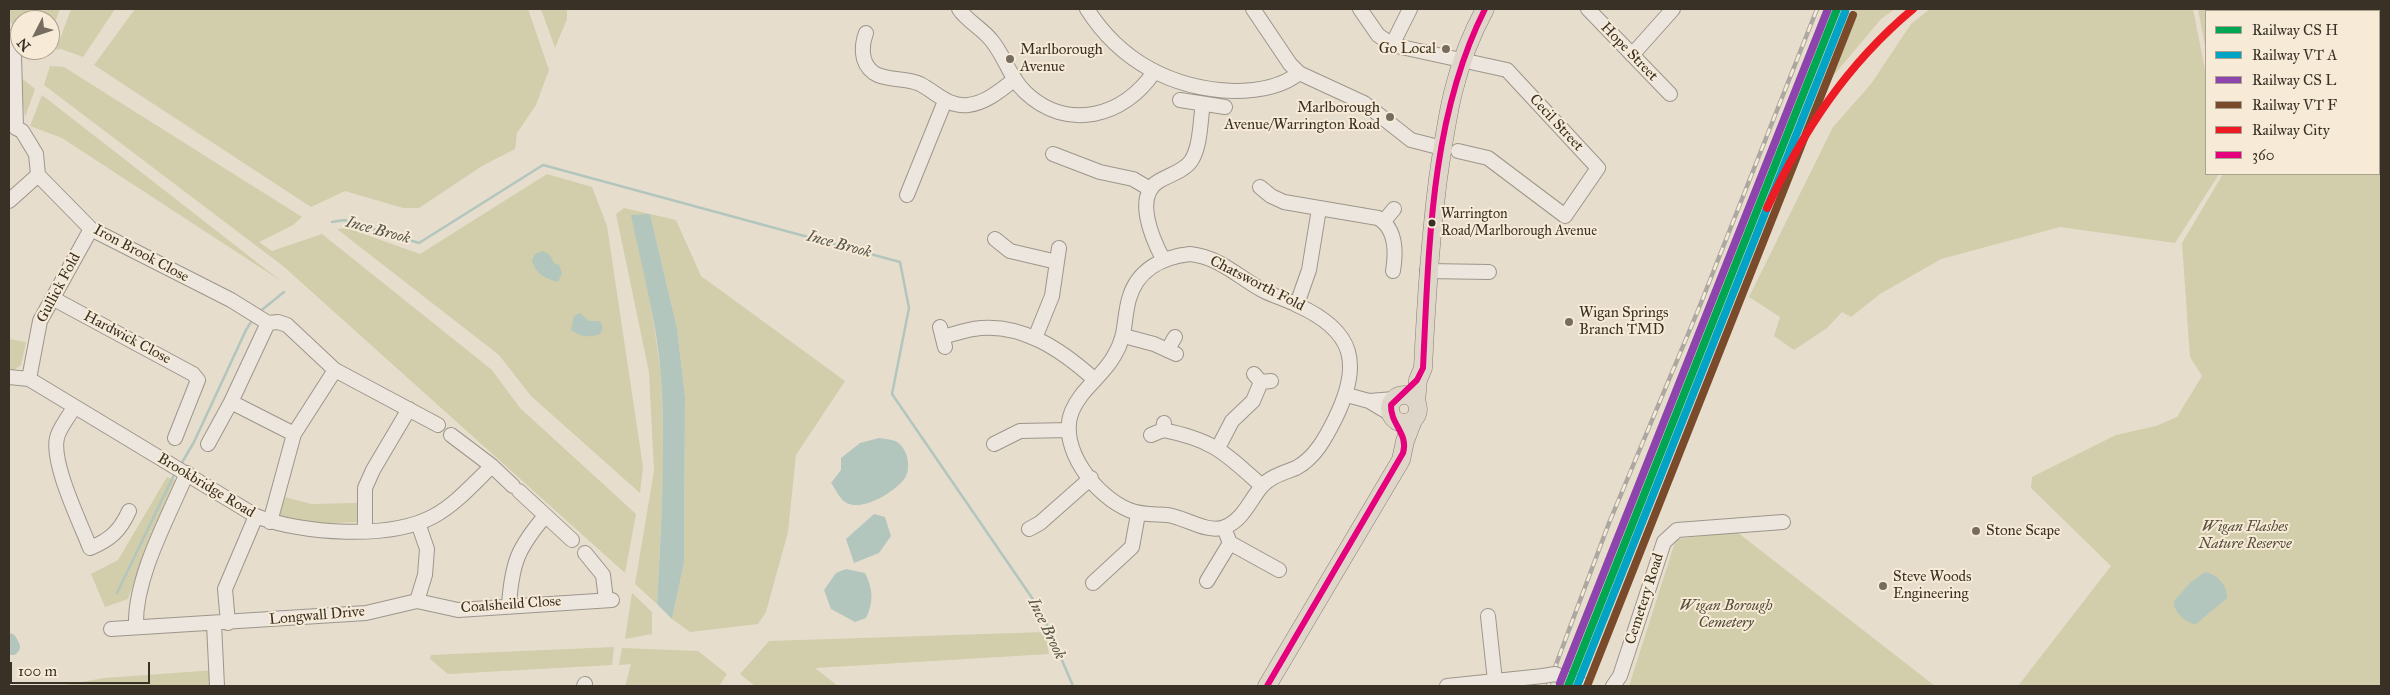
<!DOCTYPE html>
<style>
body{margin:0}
#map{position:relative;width:2390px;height:695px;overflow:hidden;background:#e7ddcd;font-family:"IM FELL Great Primer",serif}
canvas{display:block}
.frame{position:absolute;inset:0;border:10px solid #393126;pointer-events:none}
.legend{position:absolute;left:2205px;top:10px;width:175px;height:165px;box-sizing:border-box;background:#f7ebd7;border:1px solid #aba190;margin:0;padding:6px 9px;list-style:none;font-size:15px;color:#393126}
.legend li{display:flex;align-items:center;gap:10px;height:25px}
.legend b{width:25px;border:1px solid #aba190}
.north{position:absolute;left:10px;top:10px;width:50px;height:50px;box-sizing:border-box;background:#f7ebd7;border:1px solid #aba190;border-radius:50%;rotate:229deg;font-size:14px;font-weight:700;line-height:20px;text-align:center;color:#393126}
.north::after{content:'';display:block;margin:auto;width:18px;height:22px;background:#766d60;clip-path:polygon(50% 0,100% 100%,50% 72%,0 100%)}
.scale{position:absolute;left:10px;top:662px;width:140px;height:22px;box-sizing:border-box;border:2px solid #393126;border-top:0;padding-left:6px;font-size:15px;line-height:18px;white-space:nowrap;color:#393126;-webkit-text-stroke:4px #f7ebd7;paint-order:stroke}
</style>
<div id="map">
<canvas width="2390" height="695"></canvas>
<div class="frame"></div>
<ul class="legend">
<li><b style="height:6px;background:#00a651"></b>Railway CS H</li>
<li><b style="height:6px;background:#03a3c6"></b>Railway VT A</li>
<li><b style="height:6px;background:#8e44ad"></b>Railway CS L</li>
<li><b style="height:6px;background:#7a4b2a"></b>Railway VT F</li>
<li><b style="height:6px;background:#ed1c24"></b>Railway City</li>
<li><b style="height:6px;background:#e5007d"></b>360</li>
</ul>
<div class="north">N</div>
<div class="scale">100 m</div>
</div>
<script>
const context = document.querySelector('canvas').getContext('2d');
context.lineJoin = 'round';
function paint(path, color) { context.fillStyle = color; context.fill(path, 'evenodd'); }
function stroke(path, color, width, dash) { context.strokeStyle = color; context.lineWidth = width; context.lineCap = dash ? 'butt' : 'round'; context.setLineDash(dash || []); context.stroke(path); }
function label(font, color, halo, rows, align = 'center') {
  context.font = font + ' "IM FELL Great Primer",serif'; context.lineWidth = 4; context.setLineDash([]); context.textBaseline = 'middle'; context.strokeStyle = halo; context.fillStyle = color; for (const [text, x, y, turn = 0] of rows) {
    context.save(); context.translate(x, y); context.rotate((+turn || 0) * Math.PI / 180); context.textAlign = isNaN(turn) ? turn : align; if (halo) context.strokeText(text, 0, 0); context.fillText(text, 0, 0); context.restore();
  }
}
const green = new Path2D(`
 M9,9H60L50,35V20H20V43L9,18Z
 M71,9H115L83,57L61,49L56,50Z
 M135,9H528L549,70L536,105L517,133L515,149L482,166L419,208H403L345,191L311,207L94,65Z
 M541,9H567V19L555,48Z
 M1854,9H1895L1881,19L1823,88Z
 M1930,9H2193L2206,75V174H2219L2175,243L2060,227L1941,259L1880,294L1851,317L1842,312L1827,328L1794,350L1774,336L1780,317L1749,297L1833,127L1871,84L1911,24Z
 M2198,9H2381V686H2018L2111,566L2031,488L2032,477L2116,435L2156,426L2177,417L2202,376L2190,357L2182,243L2223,174H2379V11H2206V51Z
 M50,66L64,67L302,217L293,225L259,242L272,251L322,234L492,370L520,408L636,514L625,573L283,266L44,85Z
 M19,76L35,89L25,117Z
 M42,95L281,281L62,138L30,126Z
 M547,174L592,187L607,226L643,467L640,493L531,396L499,355L337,229L347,228L420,254Z
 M624,208L676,220L701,276L845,381L796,455L788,532L766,612L758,624L690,632L672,619L684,563L685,397L677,328L650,214L652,312L661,374L664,461L657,604L635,584L654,471L649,372L616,214Z
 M9,339L26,342L21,365L14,370L9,369Z
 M167,477L176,480L152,532L128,599L105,607L91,574L118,560Z
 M285,497L311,504L357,503V522L316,524L278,519Z
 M1737,532L1935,686H1629L1676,539Z
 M632,593L652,612V634L625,639Z
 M1045,632L1049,654L815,668L838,686H755L740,674L769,641Z
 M614,647L612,665L448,674L430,659L431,655Z
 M622,648L698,651L727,674L719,686H625L631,664L619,665Z
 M216,670L217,686H59L104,678Z`);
const water = new Path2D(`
 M650,214L677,328L685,397L684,563L672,619L657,604C661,528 666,452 661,376C657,322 642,268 631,215Z
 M543,251L550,255L554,263L559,265L562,273L558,282C545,278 537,275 532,261L535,254Z
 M580,313L589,321H600L603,328L600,334C588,338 581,337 571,330L574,316Z
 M879,438C884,439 890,439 895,441C907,446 912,467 905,478C895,492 861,513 845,502C839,498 835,488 831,483L841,470V458L860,443Z
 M874,514L885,517L891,536L879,553L854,563L846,539Z
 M846,569L865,573C873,589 874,602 866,618L855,622L831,609L824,590L836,573Z
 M2205,572C2217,574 2228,586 2227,598L2196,624C2186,623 2173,612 2174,601L2191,582Z`);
const stream = new Path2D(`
 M332,222L344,220L419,243L543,165L900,262L909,308L892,394L1041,611L1073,686
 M258,313L284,292
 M180,466L194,442L246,330L253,319
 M117,593L175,473`);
const river = new Path2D(`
 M9,641L12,647`);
const minor = new Path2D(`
 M959,9C968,22 983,29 992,41C1005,57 1010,78 1025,92C1067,132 1124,117 1154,72
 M1087,9C1120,61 1172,89 1234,91C1256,91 1282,87 1299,73
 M1253,9L1290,64L1299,73L1364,103L1411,140L1442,148
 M1360,9L1378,35L1392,45L1507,70L1598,168L1565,216L1488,158L1458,151
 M1588,9L1670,94
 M866,33C863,41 862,51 864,59C872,85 901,75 920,84C937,93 948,107 968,105C986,103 1001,90 1015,79
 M9,37L14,56L16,128L22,131L36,154L38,175L9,201
 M1392,45L1410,9
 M1632,55L1673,9
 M1180,100L1225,107
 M1053,154L1100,172L1133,179L1150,189
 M38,175L91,229L231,300L268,323L278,322L287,325L335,370L294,434L270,522
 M1260,187L1271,196L1284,202L1378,218C1397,229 1396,253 1393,271
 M907,195L945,101
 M1384,221L1394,209
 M995,239L1010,251L1057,262
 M1190,254C1219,257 1237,276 1262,290C1273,296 1286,299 1297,305C1355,331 1362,364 1335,419C1326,437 1315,458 1296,468C1284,473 1271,476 1262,486C1250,500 1243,520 1225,527C1207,534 1185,517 1167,515C1154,514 1141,515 1129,510C1096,497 1057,447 1072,411C1081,389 1103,376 1114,356C1127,335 1123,321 1129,299C1137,270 1162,257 1190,254Z
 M1163,259C1153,240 1133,196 1159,181C1169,175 1184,171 1191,161C1201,146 1200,120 1203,104
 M1427,271L1489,272
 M54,299L193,374L198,380L175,438
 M1297,304L1309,270L1319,209
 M940,327L945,347
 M1124,336L1154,344L1176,354
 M943,337C953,334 963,331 973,329C1020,321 1062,350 1095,380
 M1035,338L1052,296L1059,248
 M1168,349L1175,337
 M335,370L438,425
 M1254,374L1261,382L1271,381
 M9,377L29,379L256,516C301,534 390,540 434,516C456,504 474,483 492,466
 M29,379L40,321L91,229
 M1347,395L1369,401L1391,414
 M1369,401L1394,399
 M231,402L268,323
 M74,407C69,417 59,428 57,438C51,463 80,522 90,548C110,540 120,531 129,511
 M1163,430C1214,440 1225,453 1262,486
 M451,435L492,466L513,486
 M1151,435L1163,430L1164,423
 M208,444L231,402L294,434
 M994,444L1020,431L1069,430
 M1218,448L1232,421L1253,401L1261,382
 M519,491L572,540
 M1029,529L1040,523L1091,478
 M365,530V488L373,470L409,409
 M1230,543L1279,570
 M585,553L603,575L606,600
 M1207,581L1230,543L1224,528
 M1093,583L1132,547L1138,514
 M417,601L458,610L612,600
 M509,605C512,562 518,548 545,516
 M1488,616L1495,681
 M228,623L225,589L256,516
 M214,624L217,686
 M136,627C134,578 168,518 187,473
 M111,629L366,613L417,601L425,575L427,549L418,523
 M584,686L585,684
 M1447,686L1543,676
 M1613,686L1620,676L1664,542L1677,530L1783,522`);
const major = new Path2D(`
 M1390 409a14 14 0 1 1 28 0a14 14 0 1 1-28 0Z
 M1416,402L1418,380L1423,368C1426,304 1430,242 1438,179C1447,116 1454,66 1485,9
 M1267,686L1401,460L1405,441L1413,420`);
const rail = new Path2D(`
 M1767,208L1848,9
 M1548,686L1609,523L1699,308L1817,9`);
const minorBridge = new Path2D(`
 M1543,676L1555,674L1583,685`);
const bus1 = new Path2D(`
 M1267,686L1403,453C1409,434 1390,424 1391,405L1417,380L1423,368C1429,248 1430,118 1485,9`);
const rail1 = new Path2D(`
 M1568,686L1837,9`);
const rail2 = new Path2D(`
 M1577,686L1845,12`);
const rail3 = new Path2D(`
 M1560,683L1828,9`);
const rail4 = new Path2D(`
 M1587,686L1853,15`);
const rail5 = new Path2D(`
 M1767,208C1803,131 1847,64 1913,9`);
const markers = [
 [1446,49,5,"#766d60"],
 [1010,59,5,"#766d60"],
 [1390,117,5,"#766d60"],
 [1432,223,4.5,"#393126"],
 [1569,322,5,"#766d60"],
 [1976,531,5,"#766d60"],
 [1883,586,5,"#766d60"]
];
const busNames = [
 ["Warrington",1441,215],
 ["Road/Marlborough Avenue",1441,232]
];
const poiNames = [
 ["Go Local",1436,49,"right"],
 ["Marlborough",1020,50],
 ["Avenue",1020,67],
 ["Marlborough",1380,108,"right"],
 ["Avenue/Warrington Road",1380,125,"right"],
 ["Wigan Springs",1579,313],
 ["Branch TMD",1579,330],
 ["Stone Scape",1986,531],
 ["Steve Woods",1893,577],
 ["Engineering",1893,594]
];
const streetNames = [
 ["Hope Street",1629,52,46],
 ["Cecil Street",1556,123,47],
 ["Iron Brook Close",141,254,28],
 ["Chatsworth Fold",1257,284,27],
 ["Gullick Fold",59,288,-62],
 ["Hardwick Close",127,338,28],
 ["Brookbridge Road",206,486,31],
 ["Cemetery Road",1645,599,-72],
 ["Coalsheild Close",511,605,-4],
 ["Longwall Drive",317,616,-5]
];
const parkNames = [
 ["Wigan Flashes",2245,527],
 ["Nature Reserve",2245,544],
 ["Wigan Borough",1726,606],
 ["Cemetery",1726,623]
];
const waterNames = [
 ["Ince Brook",378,231,15],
 ["Ince Brook",839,245,15],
 ["Ince Brook",1046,629,64]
];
paint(green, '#d2cdaa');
paint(water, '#b2c6be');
stroke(stream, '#b2c6be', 2.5);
stroke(river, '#b2c6be', 16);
stroke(minor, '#9c968b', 16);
stroke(major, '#847e74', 19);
stroke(minor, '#ece6de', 14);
stroke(major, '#ded6c9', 18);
stroke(rail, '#aca8a1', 4.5);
stroke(rail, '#f7ebd7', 2.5, [8]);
stroke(minorBridge, '#9c968b', 16, []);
stroke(minorBridge, '#ece6de', 14);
stroke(bus1, '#e5007d', 6);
stroke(rail1, '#00a651', 8);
stroke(rail2, '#03a3c6', 8);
stroke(rail3, '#8e44ad', 8);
stroke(rail4, '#7a4b2a', 8);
stroke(rail5, '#ed1c24', 8);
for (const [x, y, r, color] of markers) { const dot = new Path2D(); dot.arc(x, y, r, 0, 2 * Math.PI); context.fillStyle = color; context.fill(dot); stroke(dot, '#f7ebd7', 2); }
label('14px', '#393126', '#f7ebd7', busNames, 'left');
label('15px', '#393126', '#f7ebd7', poiNames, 'left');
label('15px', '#393126', '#f7ebd7', streetNames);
label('italic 15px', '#544e3b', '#f7ebd7', parkNames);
label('italic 16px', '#52544a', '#f7ebd7', waterNames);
</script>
